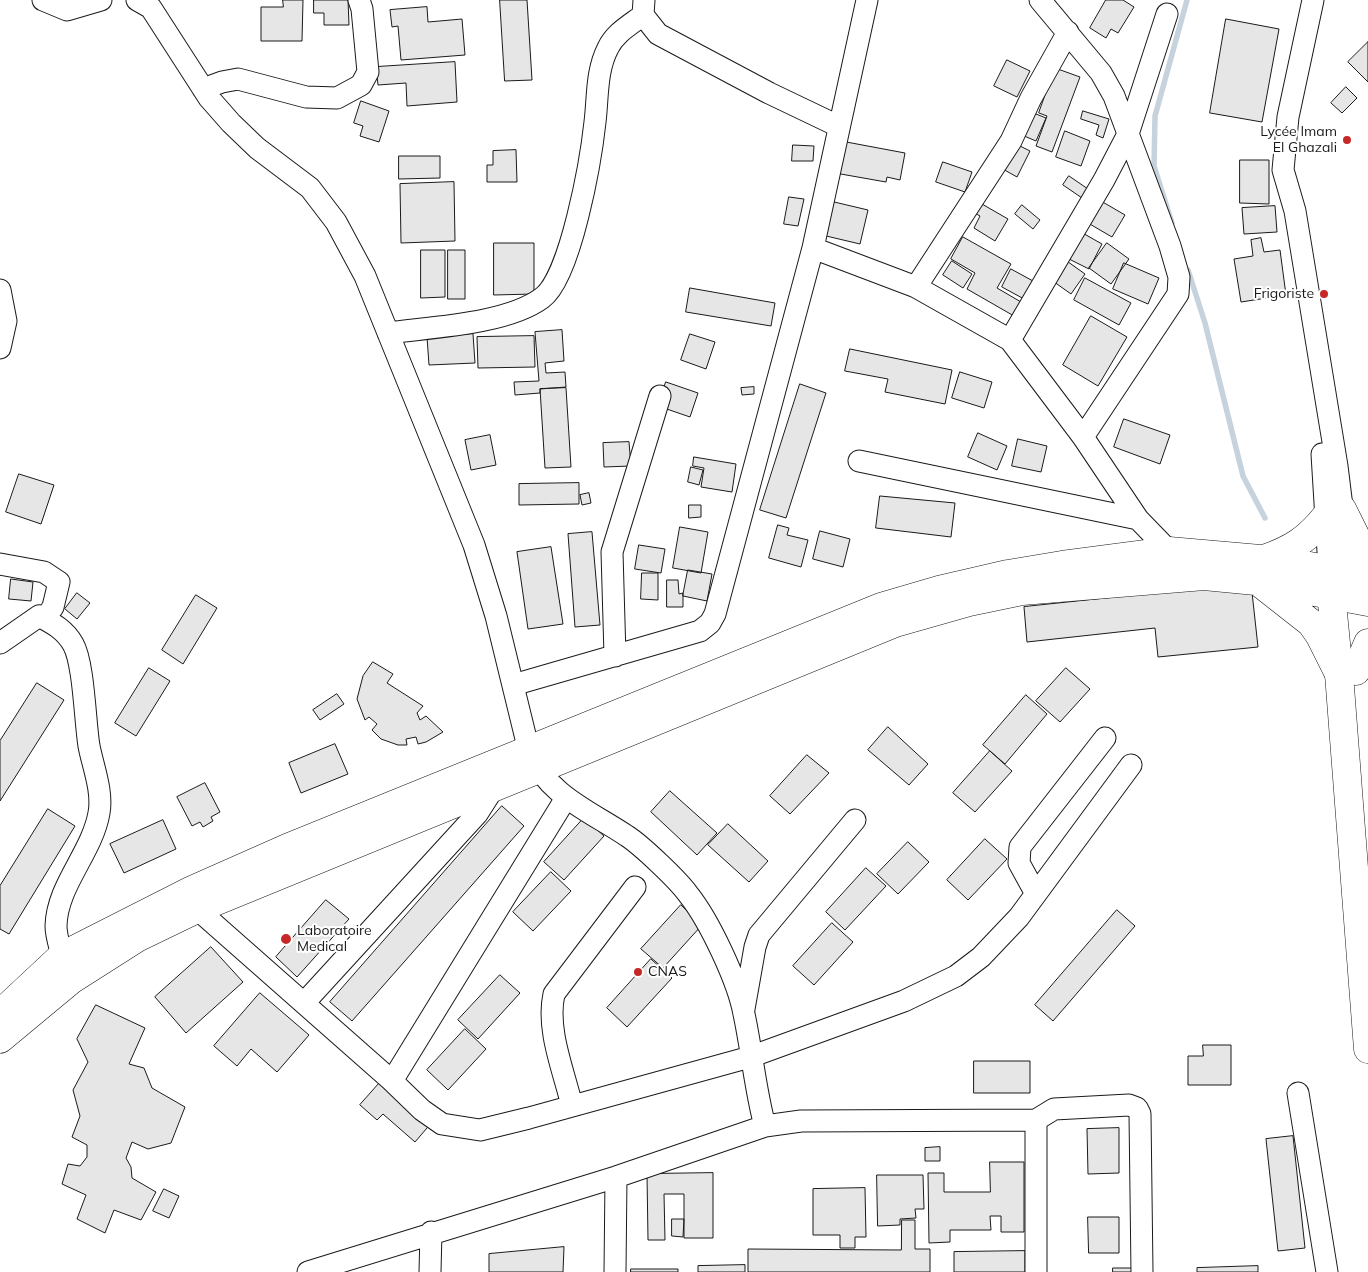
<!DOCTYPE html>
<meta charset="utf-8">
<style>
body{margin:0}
canvas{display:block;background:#fff}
</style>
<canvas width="1368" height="1272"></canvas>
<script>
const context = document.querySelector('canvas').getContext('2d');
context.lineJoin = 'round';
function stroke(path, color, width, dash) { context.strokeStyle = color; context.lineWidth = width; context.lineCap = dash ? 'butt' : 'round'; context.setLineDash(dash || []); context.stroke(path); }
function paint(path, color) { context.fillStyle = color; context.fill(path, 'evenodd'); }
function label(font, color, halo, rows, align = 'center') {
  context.font = font + ' Mulish,sans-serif'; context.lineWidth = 4; context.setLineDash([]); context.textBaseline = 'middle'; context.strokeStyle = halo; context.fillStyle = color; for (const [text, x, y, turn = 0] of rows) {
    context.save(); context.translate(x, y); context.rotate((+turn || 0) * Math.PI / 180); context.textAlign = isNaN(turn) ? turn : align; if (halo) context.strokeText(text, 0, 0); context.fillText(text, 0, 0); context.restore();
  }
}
const stream = new Path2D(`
 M1172,223L1154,166L1155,116L1187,0
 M1188,270L1205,323L1243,476L1265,518`);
const building = new Path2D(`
 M283,0H303L302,41H261V7H283Z
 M314,0H348L349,25H324V13H314Z
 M500,0H527L532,80L505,81Z
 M1106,0H1123L1134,7L1118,33L1111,29L1106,38L1090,28Z
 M427,7L428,22L462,19L465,55L401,60L398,26L392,27L390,10Z
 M1226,19L1279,29L1262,122L1210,113Z
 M1368,42V82L1348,62Z
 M1007,60L1030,71L1017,97L994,86Z
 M455,62L457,102L407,106L406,83L378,85L376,67Z
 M1055,68L1080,77L1052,152L1036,146L1047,116L1039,113Z
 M1346,87L1357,98L1342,113L1331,103Z
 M361,101L389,111L379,142L360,136L363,126L354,123Z
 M1026,110L1046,118L1036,141L1017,133Z
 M1083,111L1109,119L1103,138L1096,135L1099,125L1081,119Z
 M1065,131L1090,141L1081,166L1056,157Z
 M841,141L905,153L900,180L887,177L886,182L835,173Z
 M1014,143L1030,151L1017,177L1001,168Z
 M793,145L814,146L813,161H792Z
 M516,150L517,182H487V165H493V151Z
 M399,156H440V178L399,179Z
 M1240,160H1269V204L1240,203Z
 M943,162L972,172L965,192L936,182Z
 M1069,176L1088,189L1082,198L1063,185Z
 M454,182L455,241L401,243L400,184Z
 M789,197L804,199L798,226L784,224Z
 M975,200L1008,219L995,241L974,228L980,216L969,210Z
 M830,201L868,210L860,244L822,235Z
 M1101,201L1125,215L1112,237L1088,223Z
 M1022,205L1040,220L1033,229L1015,214Z
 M1275,206L1277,232L1244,234L1242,208Z
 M1079,231L1102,244L1089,269L1065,257Z
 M963,237L1011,264L997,288L1021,302L1014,316L967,289L975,273L951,259Z
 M1261,238L1264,252L1280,250L1286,295L1241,302L1234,259L1253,256L1251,240Z
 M494,243H534V294L494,295Z
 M1107,243L1129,259L1111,284L1089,268Z
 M421,250H445V297L421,298Z
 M448,250H465V299H448Z
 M1064,259L1085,274L1071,294L1050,279Z
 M952,261L972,274L963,288L943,275Z
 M1124,263L1159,278L1148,304L1113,289Z
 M1011,269L1033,281L1024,299L1002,287Z
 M1085,278L1131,303L1119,325L1074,300Z
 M690,288L775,303L771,326L686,312Z
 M1091,316L1127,337L1098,386L1063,365Z
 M562,330L564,361L545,363L546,373L565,372L566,387L540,389V393L515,395L514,382L539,381L535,332Z
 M473,334L475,363L429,365L427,337Z
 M690,334L715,342L706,369L681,360Z
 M534,336L535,367L478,368L477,337Z
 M850,349L952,370L945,404L885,392L888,379L845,371Z
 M960,372L992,382L984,408L952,398Z
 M666,382L698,393L690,417L658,406Z
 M800,384L826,393L786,518L760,510Z
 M754,387V394L742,395L741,388Z
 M566,388L571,467L545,468L540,389Z
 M1124,419L1170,435L1160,464L1114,447Z
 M978,433L1007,446L997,470L968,457Z
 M490,435L496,465L471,470L465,440Z
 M1018,439L1047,446L1041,472L1012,466Z
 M629,442L631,466L604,467L603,443Z
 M694,457L736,464L732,492L701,487L704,468L693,466Z
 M691,467L703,470L699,485L688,482Z
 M19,474L54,485L41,524L6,512Z
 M579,483V504L519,505V484Z
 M589,493L591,503L582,505L580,495Z
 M880,496L955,503L951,537L876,528Z
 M689,505H701V517L689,518Z
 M778,525L789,528L787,535L808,540L801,567L769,558Z
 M680,527L708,532L701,573L673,568Z
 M820,531L850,539L843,567L813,559Z
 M592,532L600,625L575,627L568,534Z
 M639,545L665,549L661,573L635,569Z
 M551,547L563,624L528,629L517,552Z
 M688,570L712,574L707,601L683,596Z
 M642,573H658V600L641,599Z
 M11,579L33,582L31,601L9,599Z
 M667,580H678L679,594L683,593V607H667Z
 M1251,583L1258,647L1158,657L1155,628L1027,642L1024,607Z
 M77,593L90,603L77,619L65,609Z
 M196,595L217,608L183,664L162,650Z
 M373,662L393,674L387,683L423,706L417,713L420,720L426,716L443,732L426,742L418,744L416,737L406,739L407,745H398L381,739L372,730L377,724L369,717L365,720L357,699L363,676Z
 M149,668L170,681L136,736L115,723Z
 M1066,668L1090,689L1060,722L1036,701Z
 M37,683L64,700L0,801V741Z
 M337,694L344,704L320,720L313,710Z
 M1026,695L1047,714L1005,764L983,745Z
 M888,727L928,764L909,785L868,750Z
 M335,744L348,774L301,793L289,763Z
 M990,751L1012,771L975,812L953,793Z
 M807,755L829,773L790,814L770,796Z
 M205,783L220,812L211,817L213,821L203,827L200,822L192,826L177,797Z
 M670,791L717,833L697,855L651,812Z
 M502,806L524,826L352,1021L330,1002Z
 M48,809L75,826L9,934L0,929V886Z
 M584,818L604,836L564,880L544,862Z
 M163,820L176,849L124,873L110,844Z
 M728,824L768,861L749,882L708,845Z
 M985,839L1007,859L968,900L947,880Z
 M908,842L929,862L898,894L877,874Z
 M866,868L886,886L845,930L826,912Z
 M551,872L571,891L533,931L513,912Z
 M326,900L349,919L297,977L276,957Z
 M681,905L702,925L663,968L641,949Z
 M1117,910L1135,926L1053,1021L1035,1005Z
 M832,923L853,942L814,985L793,966Z
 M211,947L243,982L186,1033L155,997Z
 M651,959L672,978L627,1027L607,1008Z
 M500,975L520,993L478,1039L458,1020Z
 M260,993L309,1035L277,1072L251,1049L237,1066L214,1046Z
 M96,1005L145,1028L129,1064L144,1068L152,1088L185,1107L171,1143L148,1149L132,1142L126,1158L131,1167L132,1178L156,1192L141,1220L114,1210L105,1233L77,1219L86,1195L62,1184L68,1164L80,1166L87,1157V1145L72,1137L80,1116L73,1090L88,1062L77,1039Z
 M465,1029L486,1049L448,1090L427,1070Z
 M1203,1045H1231V1085H1188V1056H1203Z
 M974,1061H1030V1093H974Z
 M384,1078L433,1121L415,1142L383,1114L377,1120L360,1105Z
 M1119,1128V1173L1088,1174L1087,1129Z
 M1293,1136L1305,1248L1278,1251L1266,1139Z
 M940,1147V1161H925V1148Z
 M990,1162H1024V1232H1001V1216H990L991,1230H950V1242L929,1243L928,1173H944V1192H990Z
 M713,1173V1238H684V1194H664L665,1240H648L647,1174Z
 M877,1175H923L924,1209H915L916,1218L900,1219V1225L878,1226Z
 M865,1188L866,1237H855V1248H840V1235H813V1189Z
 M164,1189L179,1196L169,1218L153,1211Z
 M1088,1217H1119V1253H1089Z
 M672,1219H684L683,1237L672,1236Z
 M902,1220H915V1249H930V1272H748V1249L901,1250Z
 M564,1247L563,1272H489V1254Z
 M1025,1251V1272H954V1252Z
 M745,1265V1272H698V1266Z
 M1258,1266V1272H1197V1268Z
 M1113,1268H1135V1272H1113Z
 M631,1269H678V1272H631Z`);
const minor = new Path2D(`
 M43,0L67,10L101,0
 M137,0L151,8L209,98L231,123L257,148L310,188L336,222L365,276L474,545L496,616L529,751C548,796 590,811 627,836C641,845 678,880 688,894C709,920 738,981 744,1014C752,1051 755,1089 765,1126
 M644,0L643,15L658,34L769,93L838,126
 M1040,0L1101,73L1114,96L1170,246L1179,277L1178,294L1083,437
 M1313,0L1288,117L1283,170L1295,211L1337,466L1350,572
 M203,89L222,82L238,79L306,97L337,98L361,85L368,72L362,9L359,0
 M813,248L916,287L1010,340L1083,437L1138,519L1169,551
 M916,287L1011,141L1031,98L1068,32
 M0,290L6,321L0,348
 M388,333C432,327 507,324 542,298C571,277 591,159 595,122C598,98 596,71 608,48C615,33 630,25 643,15
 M1010,340L1104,180L1128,134L1167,14
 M1322,454L1329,568
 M859,461L1138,519
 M0,564L44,572L59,582L53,607L46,617L39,616
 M0,643L39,616C54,624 65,630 73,644C84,663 85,722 89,746C93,767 103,791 99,813C92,853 57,885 56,926C56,936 60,947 62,956
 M615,656L612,552L660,396
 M513,685L700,631L710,623L715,614L813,248L867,0
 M1036,894L1019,863L1020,847L1105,738
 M197,909L392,1081L422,1110L442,1124L480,1130L529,1118L750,1057L904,1001L956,976L981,957L1019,917L1131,765
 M304,1003L477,814L493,789
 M744,1009L755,947L759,935L855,820
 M392,1081L566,798
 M1298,1093L1327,1272
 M572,1106C564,1071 546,1030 554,994L635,887
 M1036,1120L1054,1109L1129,1105L1137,1108L1140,1114L1142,1272
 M308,1272L616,1177L765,1126L801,1121L1036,1120V1272
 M430,1272L431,1232
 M615,1272L616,1177`);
const major = new Path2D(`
 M1329,572L1339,674L1368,1049`);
const highway = new Path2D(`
 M1342,509L1357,539L1368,551
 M1264,559C1293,549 1308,539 1327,515
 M1260,583L1311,623L1320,636L1339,674
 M1356,671L1368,643
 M0,1014L62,956L192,890L287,848L881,607L939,590L1008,574L1062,565L1169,551L1283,561L1368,577
 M0,1039L71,980L137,938L197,909L895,623L969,602L1022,591L1204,576L1256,581L1368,602`);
const markers = [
 [1347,140,5,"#c62828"],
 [1324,294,5,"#c62828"],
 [286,939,6,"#c62828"],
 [638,972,5,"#c62828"]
];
const poiNames = [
 ["Lycée Imam",1337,132],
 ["El Ghazali",1337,148],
 ["Frigoriste",1314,294],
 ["Laboratoire",297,931,"left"],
 ["Medical",297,947,"left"],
 ["CNAS",648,972,"left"]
];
stroke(stream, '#c6d2dc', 5.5);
paint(building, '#e6e6e6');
stroke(building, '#1a1a1a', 1);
stroke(minor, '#1a1a1a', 23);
stroke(major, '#1a1a1a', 29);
stroke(highway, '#1a1a1a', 29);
stroke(minor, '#fff', 21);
stroke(major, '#fff', 28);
stroke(highway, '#fff', 28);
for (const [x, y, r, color] of markers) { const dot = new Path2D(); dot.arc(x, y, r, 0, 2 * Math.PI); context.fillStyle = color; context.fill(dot); stroke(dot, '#fff', 2); }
label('14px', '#1a1a1a', '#fff', poiNames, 'right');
</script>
